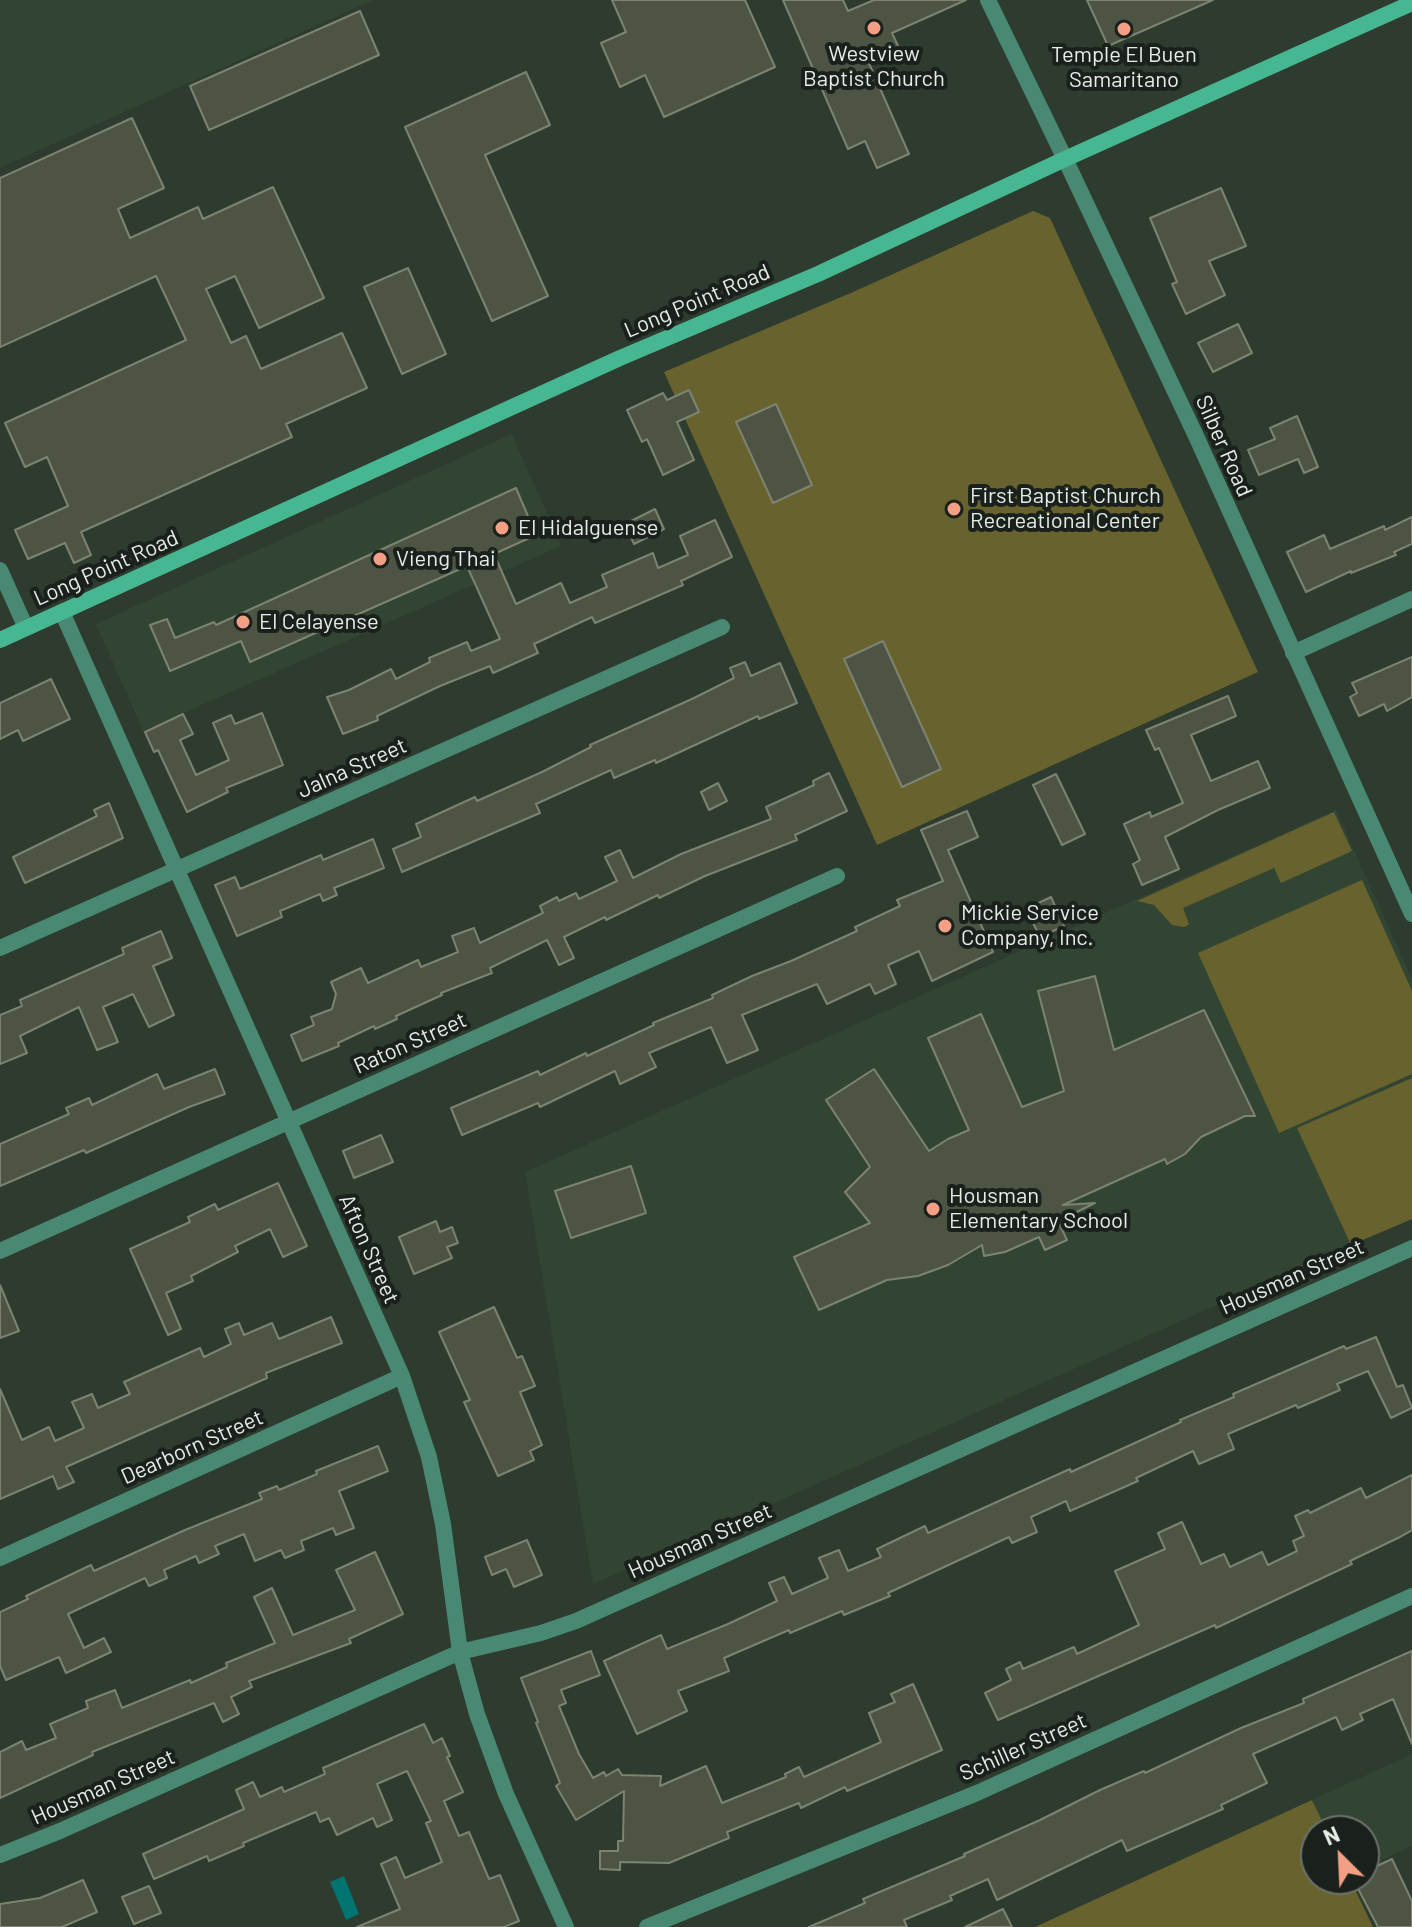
<!DOCTYPE html>
<style>
body{margin:0}
#map{position:relative;width:1412px;height:1927px;overflow:hidden;background:#2e3b2f;font-family:Barlow,sans-serif}
canvas{display:block}
.north{position:absolute;left:1300px;top:1815px;width:80px;height:80px;box-sizing:border-box;background:#1a201b;border:2px solid #6b726c;border-radius:50%;rotate:336deg;font-size:22px;font-weight:700;line-height:32px;text-align:center;color:#e5ede5}
.north::after{content:'';display:block;margin:auto;width:28px;height:36px;background:#f39f85;clip-path:polygon(50% 0,100% 100%,50% 72%,0 100%)}
</style>
<div id="map">
<canvas width="1412" height="1927"></canvas>
<div class="north">N</div>
</div>
<script>
const context = document.querySelector('canvas').getContext('2d');
context.lineJoin = 'round';
function paint(path, color) { context.fillStyle = color; context.fill(path, 'evenodd'); }
function stroke(path, color, width, dash) { context.strokeStyle = color; context.lineWidth = width; context.lineCap = dash ? 'butt' : 'round'; context.setLineDash(dash || []); context.stroke(path); }
function label(font, color, halo, rows, align = 'center') {
  context.font = font + ' Barlow,sans-serif'; context.lineWidth = 8; context.setLineDash([]); context.textBaseline = 'middle'; context.strokeStyle = halo; context.fillStyle = color; for (const [text, x, y, turn = 0] of rows) {
    context.save(); context.translate(x, y); context.rotate((+turn || 0) * Math.PI / 180); context.textAlign = isNaN(turn) ? turn : align; if (halo) context.strokeText(text, 0, 0); context.fillText(text, 0, 0); context.restore();
  }
}
const built = new Path2D(`
 M0,0H373L0,168Z
 M512,434L561,546L143,731L96,624Z
 M1336,810L1412,979V1078L1298,1128L1351,1245L593,1584L525,1172Z
 M1412,1754V1846L1364,1868V1831H1327L1312,1800Z`);
const green = new Path2D(`
 M1033,211L1050,218L1258,672L877,845L664,372L853,292Z
 M1334,812L1352,851L1281,883L1274,868L1183,908L1189,924L1185,927L1172,925L1154,905L1137,901Z
 M1362,880L1412,991V1074L1279,1133L1198,953Z
 M1412,1078V1219L1351,1245L1297,1128Z
 M1312,1800L1327,1831H1316V1879H1350L1373,1927H1035Z`);
const water = new Path2D(`
 M344,1876L359,1914L346,1920L330,1882Z`);
const building = new Path2D(`
 M612,0H745L775,67L664,117L645,75L620,87L601,43L626,32Z
 M783,0H843L848,11L874,0H966L892,33L899,48L868,61L909,154L877,168L865,141L848,149Z
 M1087,0H1213L1108,46Z
 M360,11L379,55L209,130L190,86Z
 M526,72L550,125L485,155L548,296L492,321L405,127Z
 M132,118L164,188L118,209L130,238L198,207L203,219L273,187L324,298L259,328L235,276L206,289L231,343L246,336L261,369L342,333L367,388L286,424L292,437L81,532L91,555L74,563L65,543L28,559L15,530L68,506L47,457L25,467L5,423L186,340L156,276L0,347V178Z
 M1221,188L1246,246L1209,261L1225,295L1186,314L1172,284L1177,282L1150,218Z
 M408,268L446,354L402,374L364,287Z
 M1238,324L1252,353L1213,372L1198,343Z
 M689,390L699,412L677,422L694,460L663,475L647,439L642,442L627,410L663,393L667,400Z
 M776,404L812,485L773,503L736,422Z
 M1297,416L1318,467L1304,473L1298,459L1259,475L1248,450L1275,439L1270,428Z
 M516,488L536,535L494,554L516,604L561,583L570,603L607,587L602,575L653,553L658,568L688,555L680,536L715,520L732,557L681,581L683,585L595,623L592,617L534,644L538,653L493,673L490,666L440,686L377,716L378,720L343,734L327,697L349,690L391,669L396,679L430,662L429,658L467,642L471,651L500,639L467,566L250,662L241,641L170,671L150,625L167,619L175,638L214,622L216,625Z
 M655,509L664,529L634,544L625,524Z
 M1412,517V544L1394,552L1396,555L1351,573V571L1306,592L1287,552L1324,535L1330,549L1384,526L1385,530Z
 M883,641L941,769L902,787L844,659Z
 M1412,657V697L1387,711L1384,704L1359,716L1350,697L1357,693L1352,683Z
 M745,662L751,676L780,663L797,703L759,719L758,716L656,763L655,760L614,778L611,770L536,804L540,813L402,872L393,849L421,837L416,824L475,797L477,801L542,772L591,747L590,745L694,698L734,678L730,668Z
 M51,679L70,719L23,741L18,730L0,739V703Z
 M1228,696L1236,716L1191,735L1211,781L1258,761L1270,788L1218,810L1165,837L1179,869L1142,885L1133,864L1140,860L1124,824L1150,812L1151,817L1183,803L1159,748L1155,750L1146,730Z
 M262,713L283,765L226,788L228,792L187,812L158,750L154,752L145,732L183,714L193,734L180,740L196,775L229,760L213,723L231,715L235,724Z
 M829,773L847,811L795,835L797,840L705,876L659,898L658,895L606,920L605,917L564,937L574,958L559,965L547,940L490,968L492,973L441,993L442,995L396,1016L397,1019L375,1029L374,1026L338,1043L339,1046L302,1061L291,1035L314,1025L311,1017L332,1009L336,994L331,982L361,968L368,983L418,960L421,967L458,952L452,936L474,928L480,943L543,913L540,906L557,897L559,901L576,893L579,899L617,881L605,857L620,850L633,878L681,854L771,819L766,807L814,785L813,781Z
 M1056,774L1085,834L1062,845L1033,785Z
 M718,783L727,801L709,810L701,792Z
 M109,803L123,838L25,883L13,857L97,816L94,810Z
 M967,811L978,837L948,850L993,952L932,981L919,951L888,965L896,984L875,994L870,984L827,1004L817,984L742,1015L758,1050L727,1063L711,1027L649,1053L656,1067L620,1084L615,1071L540,1107L538,1103L462,1135L451,1108L538,1071L540,1075L586,1053L587,1056L654,1025L653,1023L713,998L712,995L752,976L791,961L857,931L855,927L900,906L897,900L943,881L921,830Z
 M373,839L384,868L334,888L337,895L323,901L320,894L280,911L282,917L237,936L215,885L235,877L240,889L321,855L323,860Z
 M1051,897L1064,926L1040,937L1026,909Z
 M161,931L172,958L153,966L174,1015L149,1027L133,994L103,1007L118,1042L97,1050L79,1007L20,1036L27,1053L0,1064V1015L22,1006L20,1000L124,954L122,948Z
 M1095,976L1114,1050L1204,1010L1255,1116H1245L1201,1137L1185,1154L1167,1164L1165,1159L1063,1205L1095,1203L1058,1221L1067,1240L1045,1250L1039,1237L1005,1252L984,1256L982,1245L948,1265L918,1276L887,1280L819,1310L794,1257L870,1223L845,1192L870,1167L826,1100L874,1069L929,1151L948,1139L969,1130L928,1038L981,1014L1022,1107L1064,1091L1038,991Z
 M215,1069L225,1094L189,1107L86,1153L84,1150L0,1186V1144L69,1114L66,1108L89,1098L92,1105L157,1074L164,1089Z
 M381,1135L393,1162L354,1178L343,1151Z
 M631,1166L646,1213L571,1238L555,1191Z
 M278,1183L307,1246L283,1257L270,1229L235,1246L238,1252L191,1276L193,1281L166,1293L181,1329L168,1335L130,1249L190,1222L188,1217L215,1204L218,1210Z
 M436,1221L440,1232L452,1227L458,1243L447,1247L452,1258L414,1274L399,1237Z
 M0,1285L19,1331L0,1338Z
 M494,1307L517,1358L522,1356L535,1386L520,1392L542,1445L530,1451L534,1460L498,1476L464,1402L470,1400L439,1332Z
 M331,1317L342,1343L266,1373L267,1378L66,1467L74,1482L58,1489L53,1476L0,1499V1389L22,1440L49,1427L55,1441L84,1428L72,1402L92,1394L98,1408L130,1394L124,1382L200,1348L204,1357L231,1344L225,1329L239,1323L244,1335L272,1323L279,1339Z
 M1376,1337L1397,1387L1403,1385L1412,1408L1391,1418L1368,1371L1337,1384L1340,1390L1298,1408L1296,1405L1228,1434L1234,1449L1199,1464L1193,1451L1136,1478L1138,1481L1070,1511L1066,1501L1031,1517L1037,1532L1012,1543L1009,1537L888,1593L890,1596L844,1615L842,1611L790,1633L789,1630L724,1658L729,1671L678,1691L687,1711L637,1734L604,1661L661,1635L667,1649L728,1624L777,1601L769,1583L784,1577L792,1594L828,1578L819,1558L839,1550L848,1571L881,1557L877,1549L925,1526L928,1533L1070,1469L1071,1472L1181,1422L1180,1420L1234,1397L1233,1394L1344,1346L1346,1349Z
 M378,1446L388,1471L339,1491L354,1528L336,1535L333,1528L301,1541L304,1550L285,1558L281,1550L255,1561L244,1534L215,1546L219,1554L199,1563L196,1556L164,1570L167,1578L149,1586L145,1578L68,1614L84,1648L104,1638L111,1652L66,1673L59,1657L6,1680L0,1666V1612L28,1599L26,1596L91,1565L94,1571L185,1530L262,1499L259,1493L277,1486L279,1490L317,1474L316,1471Z
 M1412,1475V1530L1400,1537L1350,1561L1352,1564L1216,1628L1215,1625L998,1720L985,1693L1011,1680L1006,1669L1020,1662L1023,1669L1074,1647L1077,1654L1139,1625L1115,1571L1165,1549L1158,1533L1182,1522L1201,1564L1224,1554L1230,1567L1262,1552L1268,1565L1297,1551L1293,1541L1304,1536L1295,1516L1308,1510L1310,1513L1361,1488L1366,1498Z
 M527,1540L542,1575L514,1587L506,1569L492,1575L485,1557Z
 M375,1552L403,1614L349,1639L351,1643L249,1681L252,1687L231,1697L239,1714L223,1722L214,1703L92,1752L93,1755L0,1798V1752L22,1741L26,1750L56,1738L50,1724L88,1708L86,1701L115,1690L122,1708L190,1680L191,1683L227,1667L226,1663L275,1643L254,1597L272,1588L293,1635L355,1610L336,1570Z
 M591,1651L600,1675L561,1690L566,1703L559,1706L579,1754L593,1778L604,1772L606,1776L618,1769L622,1775L661,1776L660,1786L706,1766L722,1803L786,1777L785,1774L799,1767L804,1777L881,1742L869,1713L895,1702L891,1694L913,1684L942,1750L847,1791L845,1787L801,1808L799,1803L727,1832L729,1838L669,1863L620,1862V1870L600,1869V1851H618V1841H623L624,1791L576,1820L556,1786L560,1783L536,1723L538,1722L521,1678Z
 M1412,1651V1744L1393,1699L1360,1714L1363,1720L1342,1730L1336,1717L1253,1754L1267,1783L1221,1805L1223,1809L1127,1851L1122,1840L997,1900L988,1879L950,1896L952,1900L904,1920L907,1927H809L865,1903L863,1899L965,1856L964,1854L1040,1820L1100,1790L1144,1771L1145,1773L1241,1728L1304,1703L1303,1699Z
 M424,1724L433,1743L442,1738L450,1756L447,1757L463,1792L444,1801L459,1836L469,1832L489,1879L500,1875L519,1921L504,1927H357L400,1909L381,1864L396,1857L405,1878L442,1862L426,1823L431,1821L407,1771L377,1784L392,1820L377,1827L373,1818L337,1835L329,1818L320,1822L316,1812L243,1843L244,1846L209,1861L207,1856L154,1879L143,1854L244,1809L236,1790L253,1782L260,1797L282,1787L284,1792L325,1774L323,1768Z
 M1392,1859L1412,1901V1927H1378L1353,1879H1364V1872Z
 M83,1880L97,1912L62,1927H0V1904L40,1898Z
 M149,1886L161,1913L134,1924L122,1897Z
 M1003,1909L1012,1927H965Z`);
const minor = new Path2D(`
 M988,0L1065,159
 M62,612L402,1376L429,1457L443,1524L460,1652L477,1714L506,1794L566,1927
 M1293,653L1412,599
 M0,948L722,627
 M0,1251L837,876
 M0,1558L402,1376
 M0,1855L60,1831L460,1652L541,1633L576,1621L1412,1248
 M647,1927L977,1793L1412,1596`);
const tertiary = new Path2D(`
 M1065,159L1196,436L1412,914
 M0,570L26,628`);
const secondary = new Path2D(`
 M0,640L620,358L818,274L1065,159L1412,3`);
const markers = [
 [874,28,8,"#f39f85"],
 [1124,29,8,"#f39f85"],
 [954,509,8,"#f39f85"],
 [502,528,8,"#f39f85"],
 [380,559,8,"#f39f85"],
 [243,622,8,"#f39f85"],
 [945,926,8,"#f39f85"],
 [933,1209,8,"#f39f85"]
];
const poiNames = [
 ["Westview",874,54,"center"],
 ["Baptist Church",874,79,"center"],
 ["Temple El Buen",1124,55,"center"],
 ["Samaritano",1124,80,"center"],
 ["First Baptist Church",970,496],
 ["Recreational Center",970,521],
 ["El Hidalguense",518,528],
 ["Vieng Thai",396,559],
 ["El Celayense",259,622],
 ["Mickie Service",961,913],
 ["Company, Inc.",961,938],
 ["Housman",949,1196],
 ["Elementary School",949,1221]
];
const streetNames = [
 ["Long Point Road",697,301,-23],
 ["Silber Road",1224,446,66],
 ["Long Point Road",106,568,-24],
 ["Jalna Street",352,768,-24],
 ["Raton Street",410,1043,-24],
 ["Afton Street",369,1249,66],
 ["Housman Street",1292,1277,-24],
 ["Dearborn Street",192,1447,-24],
 ["Housman Street",700,1541,-24],
 ["Schiller Street",1023,1747,-24],
 ["Housman Street",103,1787,-24]
];
paint(built, '#324533');
paint(green, '#68632e');
paint(water, '#007470');
paint(building, '#4e5443');
stroke(building, '#7c8371', 2);
stroke(minor, '#498973', 16);
stroke(tertiary, '#498973', 16);
stroke(secondary, '#47b793', 16);
for (const [x, y, r, color] of markers) { const dot = new Path2D(); dot.arc(x, y, r, 0, 2 * Math.PI); context.fillStyle = color; context.fill(dot); stroke(dot, '#1a201b', 3); }
label('22px', '#e5ede5', '#1a201b', poiNames, 'left');
label('22px', '#e5ede5', '#1a201b', streetNames);
</script>
